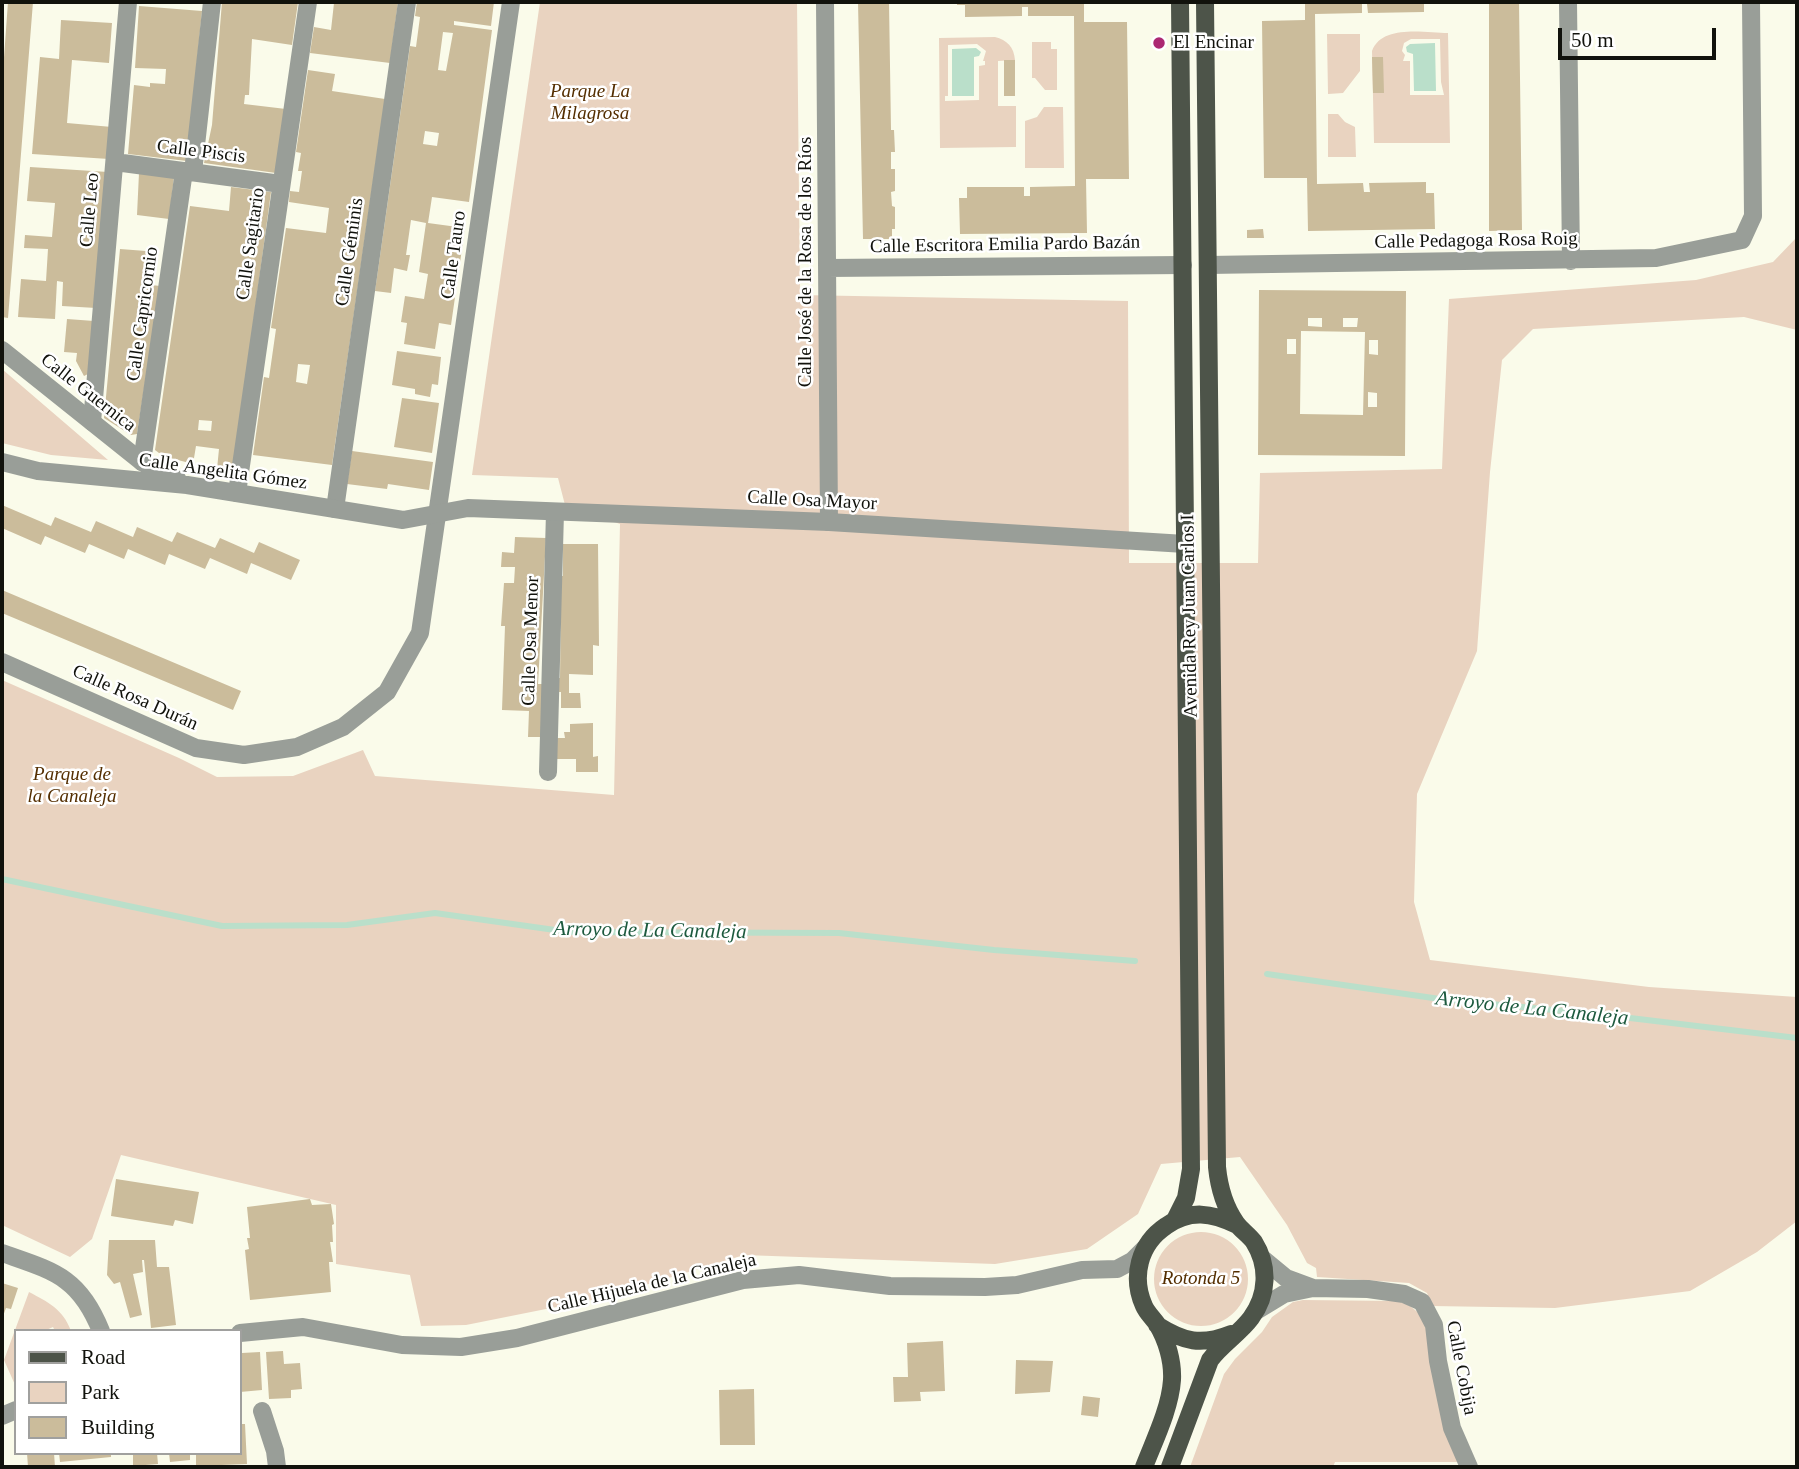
<!DOCTYPE html>
<meta charset="utf-8">
<style>
body{margin:0}
#map{position:relative;width:1799px;height:1469px;overflow:hidden;background:#fafbea;font-family:Georgia,serif}
canvas{display:block}
.frame{position:absolute;inset:0;border:4px solid #11120c;pointer-events:none}
.legend{position:absolute;left:14px;top:1329px;width:228px;height:126px;box-sizing:border-box;background:#fff;border:2px solid #a0a09e;margin:0;padding:9px 12px;list-style:none;font-size:21px;color:#11120c}
.legend li{display:flex;align-items:center;gap:14px;height:35px}
.legend b{width:35px;border:2px solid #a0a09e}
.scale{position:absolute;left:1558px;top:28px;width:158px;height:32px;box-sizing:border-box;border:4px solid #11120c;border-top:0;padding-left:9px;font-size:21px;line-height:24px;white-space:nowrap;color:#11120c;-webkit-text-stroke:5px #fff;paint-order:stroke}
</style>
<div id="map">
<canvas width="1799" height="1469"></canvas>
<div class="frame"></div>
<ul class="legend">
<li><b style="height:9px;background:#4d5449"></b>Road</li>
<li><b style="height:19px;background:#e9d3c0"></b>Park</li>
<li><b style="height:19px;background:#cbbc9b"></b>Building</li>
</ul>
<div class="scale">50 m</div>
</div>
<script>
const context = document.querySelector('canvas').getContext('2d');
context.lineJoin = 'round';
function paint(path, color) { context.fillStyle = color; context.fill(path, 'evenodd'); }
function stroke(path, color, width, dash) { context.strokeStyle = color; context.lineWidth = width; context.lineCap = dash ? 'butt' : 'round'; context.setLineDash(dash || []); context.stroke(path); }
function label(font, color, halo, rows, align = 'center') {
  context.font = font + ' Georgia,serif'; context.lineWidth = 5; context.setLineDash([]); context.textBaseline = 'middle'; context.strokeStyle = halo; context.fillStyle = color; for (const [text, x, y, turn = 0] of rows) {
    context.save(); context.translate(x, y); context.rotate((+turn || 0) * Math.PI / 180); context.textAlign = isNaN(turn) ? turn : align; if (halo) context.strokeText(text, 0, 0); context.fillText(text, 0, 0); context.restore();
  }
}
const green = new Path2D(`
 M540,2H797L800,295L1128,301L1129,563H1258L1260,473L1442,469L1449,299L1696,280L1773,262L1797,237V330L1744,317L1533,329L1502,360L1490,472L1477,651L1417,794L1414,902L1430,960L1649,987L1797,997V1221L1757,1252L1690,1291L1555,1308L1432,1306L1427,1293L1409,1283L1317,1277L1316,1268L1307,1263L1287,1225L1240,1157L1161,1164L1138,1214L1087,1249L995,1264L744,1255L606,1297L466,1325L421,1326L410,1275L336,1264V1205L121,1155L92,1239L70,1257L2,1225V680L179,758L217,777L293,776L363,750L375,776L614,795L620,524L565,505L558,478L472,475Z
 M1448,33L1450,143H1374L1372,51C1382,24 1425,33 1448,33ZM1411,39H1440L1441,82L1444,95H1410V61H1403L1405,55L1402,51L1404,43Z
 M1327,34H1360V71L1343,93L1328,94Z
 M995,37C1007,40 1014,47 1015,60L998,61V106H1016V147L940,148L939,38ZM977,44L986,51L983,61H985V65L979,66V100L945,101V96H948V45Z
 M1032,42H1051V49H1057V90H1045L1035,78H1032Z
 M1044,107H1063L1064,168H1025V121L1037,117Z
 M1328,114H1338L1345,122L1355,127L1356,157H1328Z
 M2,369L108,460L51,455L2,443Z
 M1154 1279a47 47 0 1 1 94 0a47 47 0 1 1-94 0Z
 M29,1292C48,1302 63,1309 71,1331H55L53,1327L44,1331H16V1387L4,1360Z
 M1303,1300L1398,1301C1411,1305 1418,1311 1426,1323L1461,1462H1335L1333,1467H1190L1224,1374L1235,1359L1262,1332L1272,1317L1293,1302Z`);
const water = new Path2D(`
 M1435,43L1436,91H1414L1413,54L1407,52L1406,47L1410,44Z
 M976,48L981,52L979,56L974,57V96H952V49Z`);
const stream = new Path2D(`
 M2,879L222,926L347,925L435,913L569,932L839,933L994,950L1135,961
 M1267,974L1440,999L1605,1015L1797,1038`);
const building = new Path2D(`
 M8,2H33L8,318L2,317V85Z
 M222,2H298L292,45L252,39L249,95H245L244,104L286,109L276,173L204,163L212,125Z
 M344,2H398L390,63L310,53L314,27L331,30L334,3L344,4Z
 M417,2H494L491,26L454,21V25L492,30L469,202L432,197L428,223L465,228L451,325L439,323L435,349L404,344L407,323L401,322L405,296L424,299L428,274L419,272L426,223L411,220L406,255H410L407,271L394,268L391,293L375,291L410,46L416,47L420,17L415,16ZM443,32L453,33L446,71L438,70ZM425,131L439,133L437,146L423,144Z
 M858,2H889L891,130H894L895,152H891V169H895V191L891,192L892,206L895,207V229H892V239H863Z
 M957,2H1084V22H1127L1129,179H1086L1087,233L960,234L959,198H967V187H1024V196H1030V187L1075,186L1074,16H1028V7H1022V16L965,17V5H957Z
 M1305,2H1424V12L1368,13L1367,4H1362V13L1315,14L1317,184L1363,183L1364,192H1370L1369,183L1426,182V193H1434L1435,229L1308,231L1307,178H1264L1262,21L1305,20Z
 M1489,2H1519L1522,230L1489,231Z
 M139,6L202,11L187,161L128,154L134,85L150,87V83L165,84L166,69L135,68Z
 M61,20L112,23L109,63L72,60L67,123L112,127L109,159L32,154L40,57L59,59Z
 M1372,57H1383L1384,93H1373Z
 M1004,60H1015V96H1004Z
 M308,70L335,74L332,91L385,99L332,465L253,455L264,377L269,378L276,329L271,328L286,228L326,233L329,208L289,202L290,191L299,192L302,171H298L301,153L296,152ZM298,364L310,365L307,384L296,382Z
 M30,167L108,172L96,308L62,306L63,282L57,281L55,319L18,317L21,279L46,281L48,249L24,248L25,235L52,237L55,203L27,201Z
 M139,173L174,177L169,219L137,215Z
 M231,187L271,192L233,472L217,469L219,449L196,446L193,464L163,456L155,450L190,206L229,211ZM199,420L212,421L211,431L198,430Z
 M1263,229L1264,238H1247V230Z
 M120,249L146,251L143,284L160,286L137,434L131,435L104,418Z
 M1259,290L1406,291L1405,456L1258,455ZM1308,318H1322V327L1308,326ZM1343,318H1358L1357,327H1343ZM1301,331L1365,332L1363,415L1300,414ZM1287,339H1296V354H1287ZM1369,340H1378V355L1369,354ZM1368,392L1377,393V407H1368Z
 M67,319L94,321L90,373L84,376L76,361L77,353L64,352Z
 M397,351L441,357L438,385L432,384L430,397L415,394V389L392,385Z
 M402,398L439,403L432,453L394,447Z
 M352,451L433,462L429,490L388,484L387,489L347,484Z
 M2,505L51,526L55,517L91,532L96,521L133,537L137,527L172,542L177,532L215,548L220,538L254,553L259,542L300,560L291,580L251,563L247,574L210,558L205,569L169,554L165,565L128,549L124,559L89,544L85,553L45,536L41,545L2,528Z
 M515,537L546,538L538,684H544L543,737H528L529,711L502,710L505,626H501L504,583H514L515,567H501L502,552L514,553Z
 M563,544H598L599,646L593,645V675L569,674V693H580L581,708H561V692H557V678H560L561,598L558,576H563Z
 M2,590L241,691L233,710L2,613Z
 M593,723V757L598,756V772H576V759H554V738H565L564,732H570V724Z
 M116,1179L199,1192L193,1224L175,1220L173,1226L111,1216Z
 M310,1199L312,1205L331,1204L334,1224L332,1225L333,1242H330L333,1262H329L331,1292L250,1300L245,1250L249,1249L247,1238H250L247,1207Z
 M109,1240H155L157,1267H169L176,1325L151,1328L144,1260H142L143,1272L133,1274L142,1315L130,1318L120,1282L114,1284L107,1275Z
 M2,1283L18,1288L11,1309L6,1308L2,1319Z
 M943,1341L945,1391L920,1392L921,1401L894,1402L893,1377H908L907,1343Z
 M283,1351L284,1364L300,1363L302,1389L291,1390V1398L269,1399L266,1352Z
 M260,1352L262,1390L240,1392L242,1353Z
 M1016,1360L1053,1361L1050,1392L1015,1394Z
 M754,1389L755,1445H720L719,1390Z
 M1083,1396L1100,1398L1098,1417L1081,1415Z
 M240,1424H245L247,1464L196,1466V1453H240Z
 M27,1453H54L55,1467H28Z
 M59,1453H111V1457L60,1462Z
 M133,1453H157L158,1464L133,1466Z
 M169,1453H190V1460L170,1462Z`);
const minor = new Path2D(`
 M825,2L829,522
 M1568,2L1571,261
 M115,162L281,184
 M193,172L212,2
 M1208,265L1656,258L1742,240L1753,216L1751,2
 M827,268L1183,265
 M92,422L128,2
 M142,462L184,171
 M237,493L308,2
 M335,509L407,2
 M2,662L196,748L244,755L297,747L343,727L387,692L420,633L511,2
 M548,772L555,512
 M2,1253C53,1271 79,1276 101,1331
 M1263,1259L1286,1278L1313,1288
 M1256,1311L1284,1294L1313,1288L1368,1289L1404,1294L1422,1302L1434,1325L1438,1361L1452,1428L1469,1467
 M262,1411L275,1451L277,1467`);
const tertiary = new Path2D(`
 M2,350L142,462L178,480
 M2,462L38,471L187,485L403,520L468,508L829,522L1185,544
 M240,1333L303,1327L402,1345L461,1347L517,1338L743,1280L799,1275L890,1286L985,1287L1017,1285L1082,1270L1117,1269L1132,1261L1144,1249
 M2,1416L16,1410`);
const primary = new Path2D(`
 M1175,1220L1186,1198L1191,1169L1180,2
 M1157,1325C1184,1342 1201,1346 1231,1334
 M1144,1467C1154,1441 1170,1409 1172,1380C1173,1362 1167,1340 1157,1324C1153,1318 1147,1313 1144,1306C1131,1277 1139,1244 1166,1226C1190,1209 1212,1213 1237,1225
 M1170,1467L1210,1360C1222,1344 1240,1333 1251,1318C1268,1295 1269,1266 1254,1242C1249,1235 1241,1230 1236,1223C1224,1206 1219,1187 1217,1167L1205,2`);
const markers = [
 [1159,43,7,"#ac2872"]
];
const poiNames = [
 ["El Encinar",1173,43]
];
const parkNames = [
 ["Parque La",590,92],
 ["Milagrosa",590,114],
 ["Parque de",72,775],
 ["la Canaleja",72,797],
 ["Rotonda 5",1201,1279]
];
const streetNames = [
 ["Calle Piscis",201,152,7],
 ["Calle Leo",90,210,-85],
 ["Calle Pedagoga Rosa Roig",1476,241,-1],
 ["Calle Sagitario",251,244,-82],
 ["Calle Escritora Emilia Pardo Bazán",1005,245,-1],
 ["Calle Géminis",350,252,-82],
 ["Calle Tauro",454,255,-82],
 ["Calle José de la Rosa de los Ríos",806,262,-90],
 ["Calle Capricornio",143,314,-82],
 ["Calle Guernica",88,393,38],
 ["Calle Angelita Gómez",223,472,8],
 ["Calle Osa Mayor",812,501,3],
 ["Avenida Rey Juan Carlos I",1190,616,-91],
 ["Calle Osa Menor",531,641,-88],
 ["Calle Rosa Durán",135,698,24],
 ["Calle Hijuela de la Canaleja",652,1284,-13],
 ["Calle Cobija",1461,1368,79]
];
const waterNames = [
 ["Arroyo de La Canaleja",650,931,1],
 ["Arroyo de La Canaleja",1532,1009,6]
];
paint(green, '#e9d3c0');
paint(water, '#badfca');
stroke(stream, '#badfca', 6);
paint(building, '#cbbc9b');
stroke(minor, '#999e98', 18);
stroke(tertiary, '#999e98', 18);
stroke(primary, '#4d5449', 18);
for (const [x, y, r, color] of markers) { const dot = new Path2D(); dot.arc(x, y, r, 0, 2 * Math.PI); context.fillStyle = color; context.fill(dot); stroke(dot, '#fff', 2.5); }
label('19px', '#11120c', '#fff', poiNames, 'left');
label('italic 19px', '#542e00', '#fff', parkNames);
label('19px', '#11120c', '#fff', streetNames);
label('italic 21px', '#1d5a3e', '#fff', waterNames);
</script>
